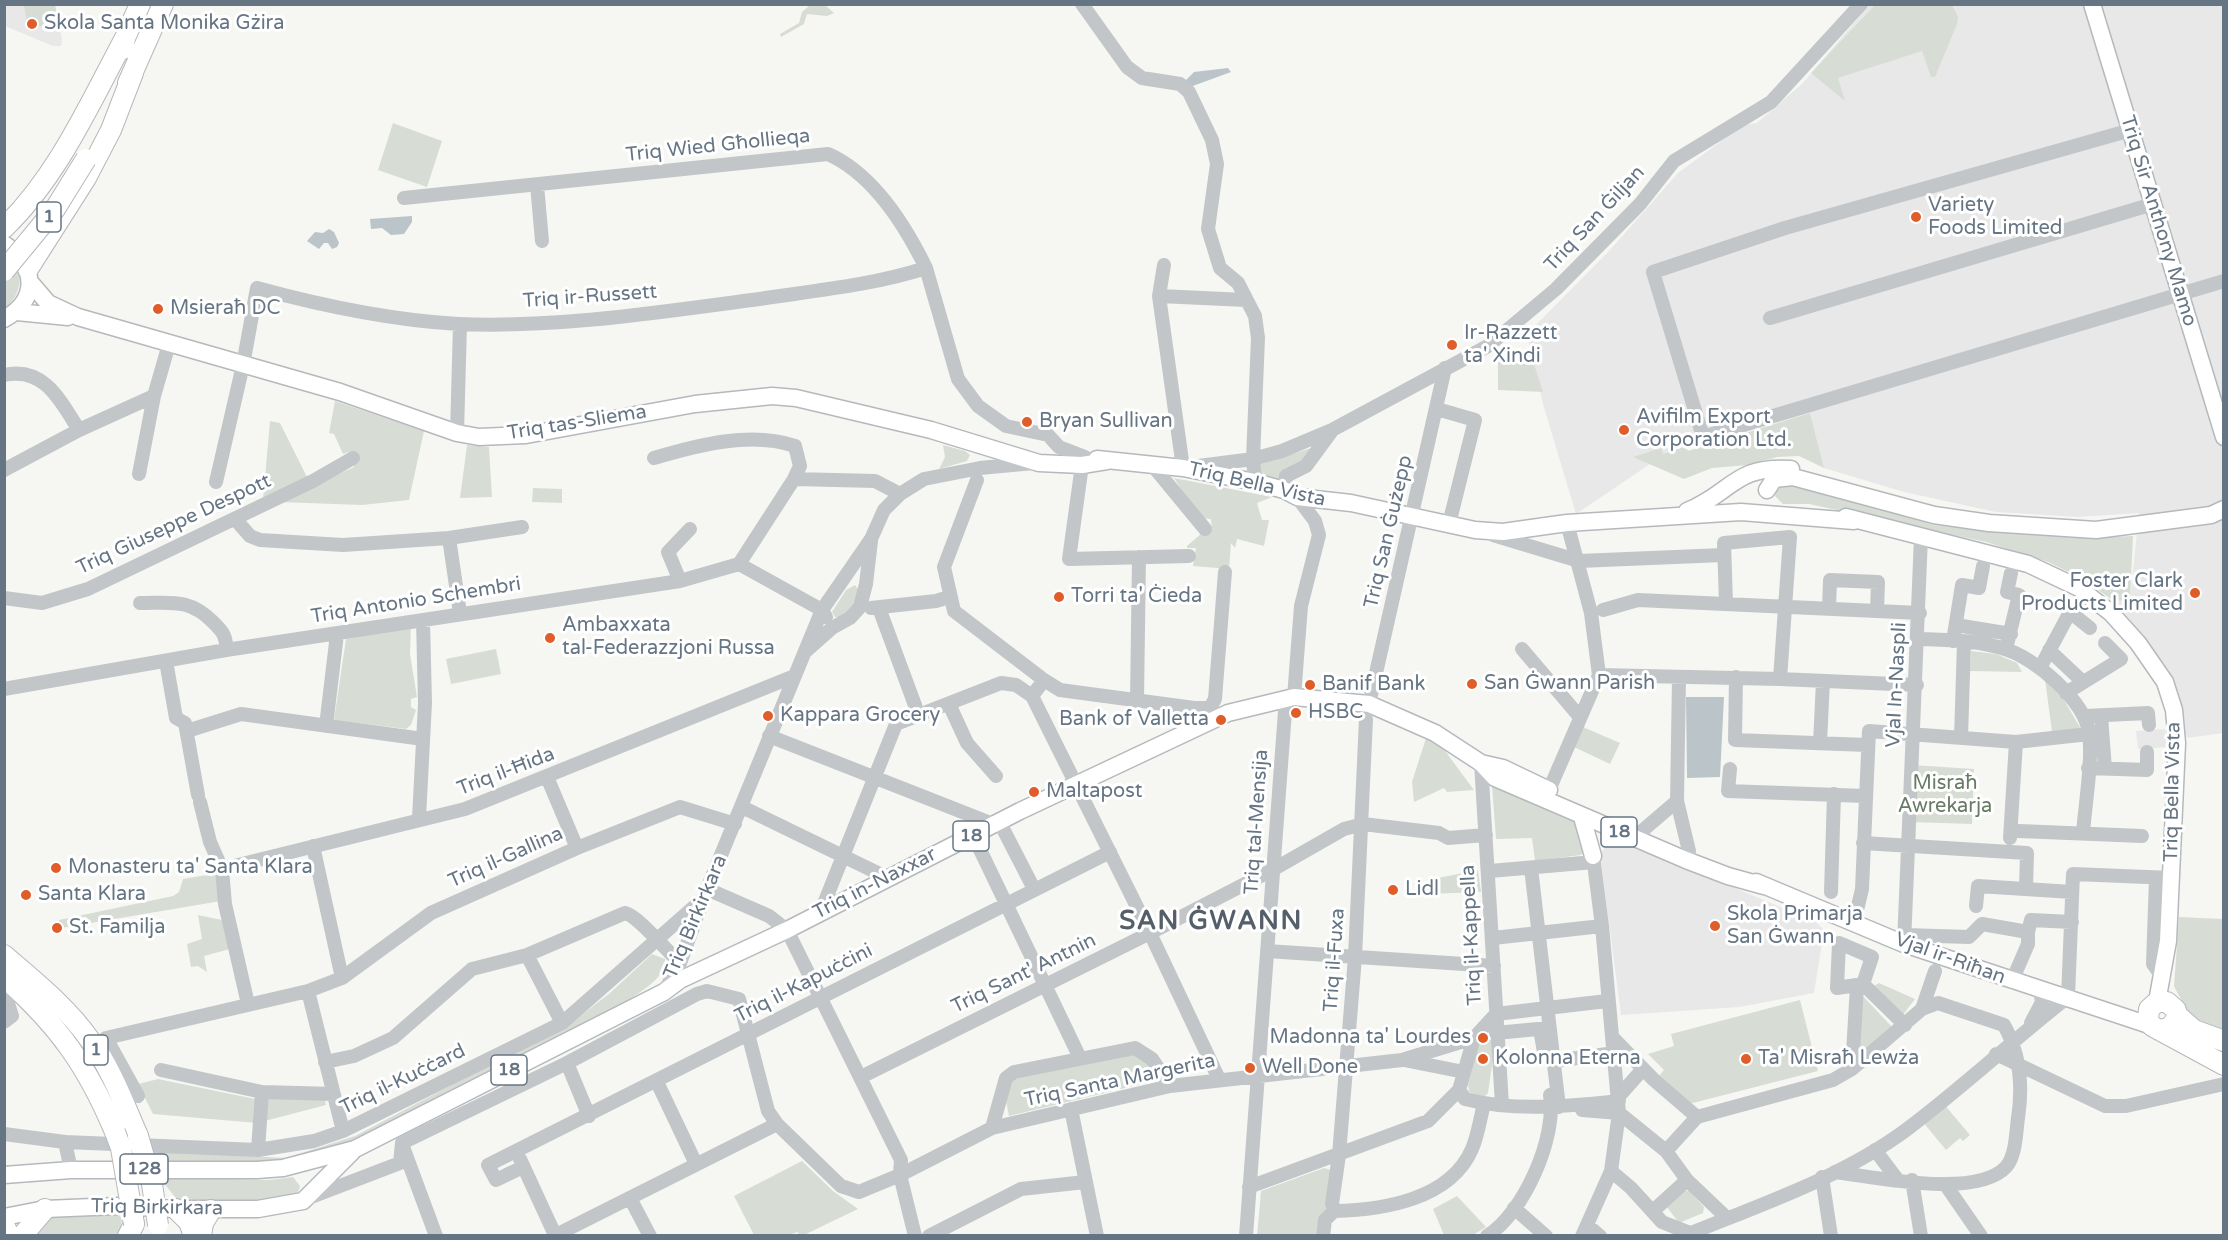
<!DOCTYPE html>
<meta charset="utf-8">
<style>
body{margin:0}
#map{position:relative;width:2228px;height:1240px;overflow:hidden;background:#f6f7f3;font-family:"Varela Round",sans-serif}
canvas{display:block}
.frame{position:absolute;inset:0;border:6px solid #667584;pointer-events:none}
</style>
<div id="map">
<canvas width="2228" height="1240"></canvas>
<div class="frame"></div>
</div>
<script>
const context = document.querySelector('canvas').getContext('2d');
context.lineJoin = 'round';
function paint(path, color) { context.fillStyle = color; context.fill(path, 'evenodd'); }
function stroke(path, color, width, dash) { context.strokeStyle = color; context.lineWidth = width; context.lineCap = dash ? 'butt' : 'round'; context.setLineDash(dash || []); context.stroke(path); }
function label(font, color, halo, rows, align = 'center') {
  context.font = font + ' "Varela Round",sans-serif'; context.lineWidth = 6; context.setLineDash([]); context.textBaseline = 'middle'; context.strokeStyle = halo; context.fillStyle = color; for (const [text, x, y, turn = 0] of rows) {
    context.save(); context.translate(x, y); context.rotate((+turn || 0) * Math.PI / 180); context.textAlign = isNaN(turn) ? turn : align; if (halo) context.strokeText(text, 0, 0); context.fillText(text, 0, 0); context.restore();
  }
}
const built = new Path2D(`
 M4,5H55L62,40L61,46H53L5,26Z
 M1869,5H2223V733L2187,738L2173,689L2146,639L2114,601L2130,600L2139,513L2078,517L1996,512L1904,492L1824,468L1810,413L1659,458L1576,514L1543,404L1527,334L1610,250L1678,173L1743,125L1757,123L1803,83Z
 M2165,729L2167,747L2138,749L2136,731Z
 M1613,837L1816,922L1824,930L1814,993L1739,1007L1621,1015L1600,854Z`);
const green = new Path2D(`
 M24,5H55L58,22L28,29Z
 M810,5H825L834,13L827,16L807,14L804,24L781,37L780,34L799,23L802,12Z
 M1875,5H1952L1958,17L1957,24L1935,77H1931L1922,51L1838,78L1845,101L1811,73Z
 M393,123L442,141L427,187L378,170Z
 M5,254C26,268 23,294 5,308Z
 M1530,352L1543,392L1498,390V359Z
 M335,401L424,431L409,500L362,505L278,502L354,467L349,452L343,454L334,434L329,433Z
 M1810,413L1824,468L1799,456L1777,457L1748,465L1712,468L1684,479L1633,457L1661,448L1663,454L1685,447L1688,451Z
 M270,421L280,423L308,479L263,500Z
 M467,445L489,447L492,497L460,498Z
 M943,445L965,451L970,455L967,461L939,469L945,457Z
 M1317,446L1303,465L1279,480L1265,479L1258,474L1259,465Z
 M1174,478L1272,497L1257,503L1262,520H1269L1264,546L1237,539L1235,548L1231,543L1229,569L1193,566L1196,548H1187V546L1202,533L1206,536L1212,529L1211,519L1199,518Z
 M1788,481L1933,525L2077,538L2133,536L2130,600L2114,601L2079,577L2048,562L1986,542L1809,504H1783L1775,496L1777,487Z
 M533,488L562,489V503L532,502Z
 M855,585L860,592L855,602L842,617H835L832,612L846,590Z
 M411,626L410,654L417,697L411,699V707L416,710L411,725L406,729L334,720L346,639Z
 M496,649L501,674L451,684L446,659Z
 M1971,651L1996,654L2017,663L2022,672L1970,671Z
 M2045,679L2064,700L2081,729L2052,732Z
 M1583,727L1620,743L1610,764L1574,747Z
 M1426,738L1440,744L1474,790L1447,792L1444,788L1414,802L1412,782Z
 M1912,765L1974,769L1972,824L1909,822Z
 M1492,786L1574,822L1583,835L1584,851L1581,855L1535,861L1532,838L1496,839Z
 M1478,870L1481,892L1427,894L1428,880Z
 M213,874L217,876L221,901L61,928L59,920L173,896L179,892L183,879Z
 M198,915L222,920L230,949L204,956L207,972L198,966L191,967L187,944L202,939Z
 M2179,917L2223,919V1034L2197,1024C2192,1018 2177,993 2174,986Z
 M652,954L665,959C666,978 642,990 628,1001L358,1142L285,1164L158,1165L154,1151L286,1158L355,1136L575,1020L610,993Z
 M1879,983L1915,999L1902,1016L1872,987Z
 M1860,993L1892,1027L1857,1057Z
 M1800,1000L1818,1071L1689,1104L1658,1077L1664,1070L1648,1054L1674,1046L1671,1034Z
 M1488,1038L1495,1044L1488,1093L1483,1098L1469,1092L1468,1085L1479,1041Z
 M1137,1053L1153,1066L1150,1082L1009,1116L1005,1096L1013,1079Z
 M158,1079L255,1099L324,1097L326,1105L257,1123L153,1114L138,1084Z
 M1943,1103L1970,1135L1963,1141L1960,1138L1946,1150L1922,1121Z
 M802,1161L833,1191L858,1209L804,1235H799L798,1232L788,1235H754L734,1196Z
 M1324,1168L1331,1170L1327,1208L1319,1217L1316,1235L1257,1236L1261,1191Z
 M164,1177L269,1180L293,1177L300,1186L296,1199L255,1203L179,1202L163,1182Z
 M1683,1191H1689L1704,1207L1703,1213L1679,1223L1667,1207Z
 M1457,1196L1486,1227L1473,1235H1444L1433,1209Z
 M123,1211L120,1235L27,1236L52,1215Z`);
const water = new Path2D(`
 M1228,68L1231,72L1190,87L1185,81L1194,72Z
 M412,216V222L404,234L391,235L382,228L371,229L370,219Z
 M329,229L334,232L339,243L337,247L332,249L328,243H324L319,249L307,241L315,232L323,233Z
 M1686,697H1724L1720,777L1687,778Z`);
const minor = new Path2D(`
 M1082,4L1127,67L1142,78L1180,84L1189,92L1212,140L1217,164L1208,229L1220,268L1238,283L1255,316L1258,338L1253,459L1255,482
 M2131,130L1785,228L1653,272L1703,437L2224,281
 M537,185L542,241
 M404,198L828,154C873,174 905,225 926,268L958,379L978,406L1006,426L1048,435L1059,447L1085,457
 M1164,265L1159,296L1183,468L1253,459L1282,451L1332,430L1488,346L1556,289L1640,204L1674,161L1771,102L1861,4
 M1159,296L1246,300
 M1770,318L2153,204
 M4,375C45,366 61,402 79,430
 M1437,409L1475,420L1449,524
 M457,433L460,324
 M654,458C698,445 751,431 795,446L800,466L794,479
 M1082,465L1069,559L1189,556
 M1153,466L1205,529
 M4,470L79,430L154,396
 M139,474L154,396L169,344
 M977,480L944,567L954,611L1044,680
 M216,482L243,365L257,288C323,306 389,320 458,324C556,328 655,313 752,300C811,291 870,286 926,268
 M1284,490L1286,476L1306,466L1331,432
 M235,519L250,536L260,540L343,545L449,538L522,527
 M1493,535L1579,561L1723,555
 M449,538L460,613
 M739,564L794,479L875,481L900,494
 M739,564L822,610L826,617
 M680,581L668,552L690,529
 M4,598L42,603L88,589L313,481L353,458
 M140,603C171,603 189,598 213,622C222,631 227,636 226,650
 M1726,603L1724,543L1790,537L1780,679
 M871,608L936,601L949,597
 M879,608L919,716
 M1829,609L1830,580L1878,582L1877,611
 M1603,610L1638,600L1920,613
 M1956,625L2011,634
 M1919,639C1947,640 1978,640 2005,649C2035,658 2085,701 2089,733C2093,758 2085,806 2083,833
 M1953,641L1962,585L1979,588L1983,566
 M1522,649L1579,716
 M2006,649L2019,595L2007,592L2011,573
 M2049,650L2083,682
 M806,651L832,628L850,618L860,607L866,584L871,541
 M166,661L176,718L185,723L198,795
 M2040,668L2070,612L2090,628
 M1599,675L1780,679L1917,685
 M1736,677L1735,740L1867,745
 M1679,678L1677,801L1689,851
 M4,689L226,650L680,581L739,564
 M2066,693L2121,659L2105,643
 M1032,696L1150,933L1219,1079
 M1294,697L1301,606L1319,535L1315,521L1297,497
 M1137,701L1139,557
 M949,704L967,743L996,776
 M1369,704L1445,368
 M1196,708H1210L1215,699L1225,572
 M2085,716L2148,713L2149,725
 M2101,716L2105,769
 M326,726L337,634
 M187,731L241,714L423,739
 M769,736L993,824
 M1961,738L1964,642
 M1820,743L1823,681
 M1481,763L1502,1105
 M2088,768L2147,770V752
 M1730,769L1728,791L1865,796
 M547,777L577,848
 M1549,790L1599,675L1591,613L1567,523
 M200,802L210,842L222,869L225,904L248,1004
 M742,807L886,877
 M419,818L425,703L423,620
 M999,821L1034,889
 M1642,831L1677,801
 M2019,831L2142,836
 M973,835L1080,1058
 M2010,838L2016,742
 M1863,843L2027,853L2026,889
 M313,846L342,978
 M1531,868L1559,1107
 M222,869L465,809L792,677
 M1490,871L1594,862
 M2156,878L2153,964L2163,978
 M707,889L769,916L787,930L901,1160L900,1175L915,1236
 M1831,892L1834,794
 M1976,906L1978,886L2072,892
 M821,911L896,724L1001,683L1016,685L1032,696L1044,680L1060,690L1194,708L1221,716
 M1854,923L1862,889L1869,731L2016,742L2089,734
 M1905,935L1969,937L1982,924L2028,932L2031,920L2072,922
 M1493,938L1602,926
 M1839,943L1872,957L1863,984L1837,988Z
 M1904,944L1921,537
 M1267,951L1494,966
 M527,955L562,1023
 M2012,981L2028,944V932
 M1863,984L1905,1025
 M665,990L680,963L707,889L822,610L871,539L884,510L900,494L924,479L980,468L1034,463
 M4,991L12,1016L4,1022
 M308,991L343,1131
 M1496,1014L1607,1001
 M2031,1023L2042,1002L2040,990
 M1540,1029L1545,1058
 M1496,1033L1548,1028
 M1474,1038L1459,1090L1465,1099C1515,1112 1568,1106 1619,1101
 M1613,1038L1654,1080L1697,1117
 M1996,1054L2105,1106H2126L2224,1084
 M1404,1060L1464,1072
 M1554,1061L1615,1053
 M325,1062L354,1056L393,1038L472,969L527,955L625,913C637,915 668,952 680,963
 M567,1063L589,1116
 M1852,1069L1857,986
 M161,1070L262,1092L334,1094
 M861,1077L1150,933L1274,869L1344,829L1363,824L1439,833L1448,838L1486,835
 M657,1082L696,1164
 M138,1096L106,1038L308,991L342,978L431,913L577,848L680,807L735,824
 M1619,1096L1643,1069
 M1071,1109L1097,1236
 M1582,1110L1619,1113
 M1619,1113L1666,1151L1687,1180L1727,1218
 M992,1128L1006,1078L1014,1072L1135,1048L1152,1059L1170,1086
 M4,1134L65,1142L71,1170
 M65,1142L258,1150L314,1141L343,1131L562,1023L703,899
 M402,1143L567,1063L697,994L707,991L739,999L768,1111L777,1124L841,1186L859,1192L900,1175L992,1128L1170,1086L1402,1060L1474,1038L1496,1014
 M403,1147L436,1236
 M258,1150L262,1092
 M1875,1150L1897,1179
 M1666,1151L1697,1117L1833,1080L1852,1069L1922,1009L1935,971
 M520,1159L555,1235
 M523,1167L496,1180L488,1165L1110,852
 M1611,1171L1631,1188L1662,1222L1690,1233
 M1835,1172C1876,1177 1976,1199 2006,1167C2016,1156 2016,1132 2018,1118C2023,1086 2020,1054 2004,1025L1938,1003L1922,1009
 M1822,1177L1831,1236
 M1912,1180L1921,1236
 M1945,1184L1981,1236
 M1249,1187L1428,1121L1459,1090
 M630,1198L650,1236
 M306,1199L400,1163L402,1143
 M1332,1204L1339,1155L1355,957L1366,719
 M1514,1208L1546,1236
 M1653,1211L1687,1180
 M1587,1225L1600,1236
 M554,1236L777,1124
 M929,1236L1021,1189L1085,1182
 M1246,1236L1286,698
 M1323,1236L1325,1220L1334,1211C1382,1210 1450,1200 1472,1149C1478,1135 1480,1119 1484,1104
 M1487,1236C1524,1213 1557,1137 1550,1095
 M1582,1236L1611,1171L1619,1113L1602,926L1593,856
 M1684,1236C1759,1205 1841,1178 1906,1130C1962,1088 2013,1040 2068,997L2073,874L2172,878`);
const major = new Path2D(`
 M2092,4L2224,437
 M4,244C36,265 40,299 4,319
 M30,282L48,303L78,317L340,392L457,433L479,437L526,435L695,404L772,396L796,398L931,430L1039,463L1082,465L1107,461
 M17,312L68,317
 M1097,459L1183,468L1255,482L1284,490L1297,497L1351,503L1475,530L1503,532L1567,523L1741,512L1854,521
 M1767,490L1774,479L1793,477L1934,515L1989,523L2096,530L2211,515L2224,509
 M1687,511C1732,493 1734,465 1791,469
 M1846,517L2028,564L2079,588L2111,613L2138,643L2165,682L2174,710L2177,743L2168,941L2157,1002
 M1481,763L1503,768L1549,790
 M1582,817L1593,856
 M1756,882L1904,944L2152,1026
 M4,1175L71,1170H257L283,1168L355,1149L664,992L680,980L787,930L1020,811L1228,713L1294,697L1369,704L1435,733L1481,763L1495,778L1686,860L1728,876L1764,886
 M4,1217L45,1209L117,1206L176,1209H258L303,1201L352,1152`);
const highway = new Path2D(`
 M123,49L125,38L140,4
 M128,83L163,4
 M4,228C58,176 90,103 125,38
 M28,269L86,178L111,130L133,73
 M4,955C34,981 67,1007 90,1040C111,1068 124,1104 138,1136
 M4,977C58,1025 87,1065 115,1132
 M2177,1015L2194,1030L2224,1041
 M2159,1030L2169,1028L2177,1019L2176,1010L2167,1002H2157L2149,1009L2148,1020L2152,1026L2224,1065
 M176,1209L189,1222L194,1236
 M4,1224L9,1236
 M22,1236L45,1209
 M128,1236L134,1224
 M201,1236L203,1223L211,1210`);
const highwayBridge = new Path2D(`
 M4,271L55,209L86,159
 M115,1132L121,1148L134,1224
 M138,1136L152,1184L158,1225`);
const markers = [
 [32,24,6,"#e05d2a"],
 [1916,217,6,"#e05d2a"],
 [158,309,6,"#e05d2a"],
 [1452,345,6,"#e05d2a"],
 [1027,422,6,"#e05d2a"],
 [1624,430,6,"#e05d2a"],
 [2195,593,6,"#e05d2a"],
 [1059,597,6,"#e05d2a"],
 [550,638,6,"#e05d2a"],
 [1472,684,6,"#e05d2a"],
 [1310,685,6,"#e05d2a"],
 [1296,713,6,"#e05d2a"],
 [768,716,6,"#e05d2a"],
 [1221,720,6,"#e05d2a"],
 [1034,792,6,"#e05d2a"],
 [56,868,6,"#e05d2a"],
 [1393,890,6,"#e05d2a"],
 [26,895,6,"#e05d2a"],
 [1715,926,6,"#e05d2a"],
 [57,928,6,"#e05d2a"],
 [1483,1038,6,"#e05d2a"],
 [1483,1059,6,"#e05d2a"],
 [1746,1059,6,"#e05d2a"],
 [1250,1068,6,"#e05d2a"]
];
const shields = [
 [49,217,24],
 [1619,832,36],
 [971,836,36],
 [96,1050,24],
 [509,1070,36],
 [144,1169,48]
];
const shieldNames = [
 ["1",49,217],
 ["18",1619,832],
 ["18",971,836],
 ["1",96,1050],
 ["18",509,1070],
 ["128",144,1169]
];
const poiNames = [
 ["Skola Santa Monika Gżira",44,24],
 ["Variety",1928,206],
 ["Foods Limited",1928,229],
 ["Msieraħ DC",170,309],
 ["Ir-Razzett",1464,334],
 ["ta' Xindi",1464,357],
 ["Avifilm Export",1636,418],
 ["Corporation Ltd.",1636,441],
 ["Bryan Sullivan",1039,422],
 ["Foster Clark",2183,582,"right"],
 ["Products Limited",2183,605,"right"],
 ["Torri ta' Ċieda",1071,597],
 ["Ambaxxata",562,626],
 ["tal-Federazzjoni Russa",562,649],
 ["San Ġwann Parish",1484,684],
 ["Banif Bank",1322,685],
 ["HSBC",1308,713],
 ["Kappara Grocery",780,716],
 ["Bank of Valletta",1209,720,"right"],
 ["Maltapost",1046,792],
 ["Monasteru ta' Santa Klara",68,868],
 ["Lidl",1405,890],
 ["Santa Klara",38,895],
 ["Skola Primarja",1727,915],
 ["San Ġwann",1727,938],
 ["St. Familja",69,928],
 ["Madonna ta' Lourdes",1471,1038,"right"],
 ["Kolonna Eterna",1495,1059],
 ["Ta' Misraħ Lewża",1758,1059],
 ["Well Done",1262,1068]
];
const streetNames = [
 ["Triq Wied Għollieqa",718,146,-6],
 ["Triq San Ġiljan",1595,219,-47],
 ["Triq Sir Anthony Mamo",2158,221,73],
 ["Triq ir-Russett",590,297,-4],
 ["Triq tas-Sliema",577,423,-9],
 ["Triq Bella Vista",1257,485,13],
 ["Triq Giuseppe Despott",174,525,-25],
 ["Triq San Ġużepp",1389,532,-77],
 ["Triq Antonio Schembri",416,601,-9],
 ["Vjal In-Naspli",1897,685,-87],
 ["Triq il-Ħida",506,772,-21],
 ["Triq Bella Vista",2173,792,-89],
 ["Triq tal-Mensija",1257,822,-86],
 ["Triq il-Gallina",506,858,-24],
 ["Triq in-Naxxar",875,884,-27],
 ["Triq Birkirkara",696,917,-67],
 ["Triq il-Kappella",1472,935,-93],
 ["Vjal ir-Riħan",1950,959,20],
 ["Triq il-Fuxa",1335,960,-86],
 ["Triq Sant' Antnin",1024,974,-26],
 ["Triq il-Kapuċċini",804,984,-27],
 ["Triq il-Kuċċard",403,1080,-26],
 ["Triq Santa Margerita",1120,1081,-12],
 ["Triq Birkirkara",157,1208,1]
];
const parkNames = [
 ["Misraħ",1945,784],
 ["Awrekarja",1945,807]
];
const districtNames = [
 ["SAN ĠWANN",1211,922]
];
paint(built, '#e7e8e7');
paint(green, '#d7ddd4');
paint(water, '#bac4c9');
stroke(major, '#b5b9bd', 19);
stroke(highway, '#b5b8bb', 22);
stroke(minor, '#c2c6c9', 14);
stroke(major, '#fff', 16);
stroke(highway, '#fff', 20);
stroke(highwayBridge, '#b5b8bb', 22, []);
stroke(highwayBridge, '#fff', 20);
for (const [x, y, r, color] of markers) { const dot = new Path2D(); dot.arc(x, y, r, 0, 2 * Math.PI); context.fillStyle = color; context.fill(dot); stroke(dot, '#fff', 2); }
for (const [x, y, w] of shields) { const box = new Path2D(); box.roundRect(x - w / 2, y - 15, w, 30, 4.5); context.fillStyle = '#fff'; context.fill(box); stroke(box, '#667584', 1.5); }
label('bold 18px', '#667584', null, shieldNames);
label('20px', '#667584', '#fff', poiNames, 'left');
label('20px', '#667584', '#fff', streetNames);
label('20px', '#687b65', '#fff', parkNames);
context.letterSpacing = '1.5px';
label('bold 26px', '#545f69', '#fff', districtNames);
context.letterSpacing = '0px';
</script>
